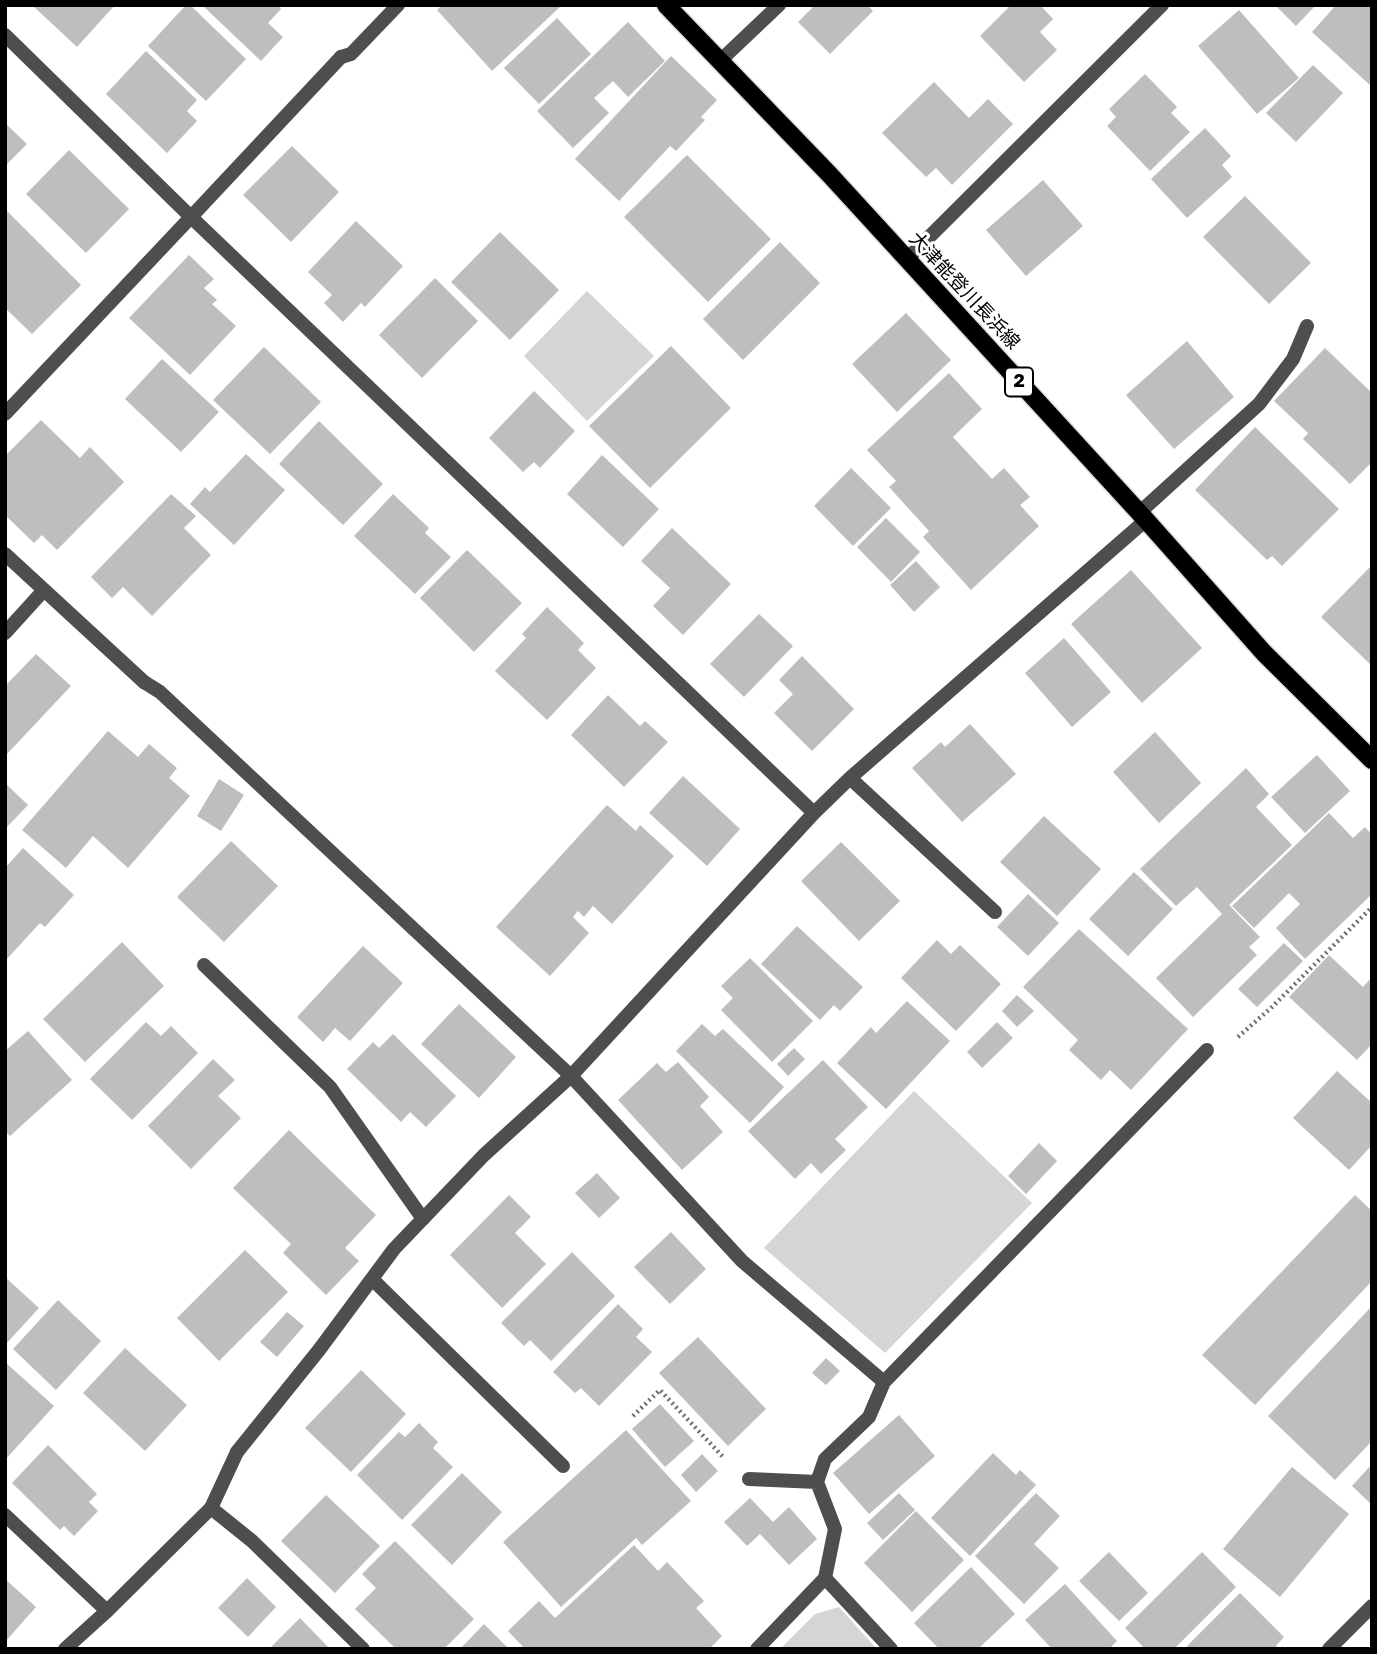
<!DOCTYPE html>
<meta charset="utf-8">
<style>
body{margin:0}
#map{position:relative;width:1377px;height:1654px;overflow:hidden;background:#fff;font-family:Rubik,sans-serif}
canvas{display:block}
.frame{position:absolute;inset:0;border:7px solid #000;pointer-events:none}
</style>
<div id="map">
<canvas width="1377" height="1654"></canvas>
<div class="frame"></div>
</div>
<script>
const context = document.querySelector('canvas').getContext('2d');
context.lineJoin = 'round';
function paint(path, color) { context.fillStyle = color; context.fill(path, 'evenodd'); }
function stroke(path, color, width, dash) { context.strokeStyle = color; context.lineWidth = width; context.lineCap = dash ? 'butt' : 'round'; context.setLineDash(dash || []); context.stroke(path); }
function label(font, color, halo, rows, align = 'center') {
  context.font = font + ' Rubik,"Noto Sans JP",sans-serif'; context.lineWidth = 6; context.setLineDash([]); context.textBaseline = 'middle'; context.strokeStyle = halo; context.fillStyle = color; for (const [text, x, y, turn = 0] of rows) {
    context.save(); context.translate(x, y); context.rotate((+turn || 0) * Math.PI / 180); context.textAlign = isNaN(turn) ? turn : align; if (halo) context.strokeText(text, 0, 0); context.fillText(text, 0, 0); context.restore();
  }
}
const green = new Path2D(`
 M587,291L654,356L587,421L524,356Z
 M914,1091L1032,1203L885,1353L764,1248Z
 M839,1607L877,1649H780L815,1614Z`);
const building = new Path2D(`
 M32,5H115L77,47Z
 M186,5H190L246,59L206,101L148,46Z
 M202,5H278L281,9L268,23L283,37L261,61Z
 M442,5H562L492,71L437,10Z
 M815,5H867L873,11L830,54L798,22Z
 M1011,5H1040L1053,19L1040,32L1057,50L1024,82L980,36Z
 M1275,5H1316L1296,26Z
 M1336,5H1372V87L1312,32Z
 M1239,10L1299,78L1257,114L1198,46Z
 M557,18L591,54L539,104L504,68Z
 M628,22L665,61L628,97L613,81L594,98L609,113L573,148L537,111Z
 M146,51L197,100L187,111L197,121L167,153L106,94Z
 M671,56L717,100L701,117L705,120L676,151L670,146L619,201L575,159Z
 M1313,65L1343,93L1296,142L1266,113Z
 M1145,74L1177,107L1171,113L1190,132L1150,171L1107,126L1116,117L1109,109Z
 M934,82L969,118L988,99L1013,124L952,185L936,168L926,177L882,133Z
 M5,123L27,144L5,166Z
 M1205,128L1231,156L1222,165L1232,177L1187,218L1151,179Z
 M292,146L339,192L291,242L243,195Z
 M69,150L129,209L86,253L26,194Z
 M687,155L771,239L708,302L624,217Z
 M1043,180L1083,226L1026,276L986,230Z
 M1245,196L1311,263L1269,304L1203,237Z
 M5,209L81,285L32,334L5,308Z
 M356,221L403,266L365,307L361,303L343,322L324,303L332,295L308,272Z
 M500,232L559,290L510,340L451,282Z
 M780,242L820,283L743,360L703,319Z
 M189,255L214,279L204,288L217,300L212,304L236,326L190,375L129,318Z
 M435,278L478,321L422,378L379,335Z
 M906,313L951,360L897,412L852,364Z
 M1187,341L1234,397L1174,449L1126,395Z
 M671,346L731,408L650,488L589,426Z
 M264,347L321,402L270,454L213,400Z
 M1325,348L1372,393V462L1350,484L1303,439L1308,433L1274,401Z
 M162,359L219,412L181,452L125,399Z
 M949,373L982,409L953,437L992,479L1004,468L1030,497L1020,505L1039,526L971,590L923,537L929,531L889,487L896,481L867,450Z
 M534,391L575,431L540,468L534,462L523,472L489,438Z
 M41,420L80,458L90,447L124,482L57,550L42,535L34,543L5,515V456Z
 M319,421L383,484L343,525L279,464Z
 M1255,427L1339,509L1282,566L1272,556L1267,560L1195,490Z
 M246,454L285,490L234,545L190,504L205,487L210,492Z
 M602,455L659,509L623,547L567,494Z
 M851,468L891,508L853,546L814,506Z
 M171,494L196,516L184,528L211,555L152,616L123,587L112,598L91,577Z
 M393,494L429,528L425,533L451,557L415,594L354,536Z
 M886,518L920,552L891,582L857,547Z
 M672,528L731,584L683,635L653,606L670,588L641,561Z
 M467,550L522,603L474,652L420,598Z
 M916,561L940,587L914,612L890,585Z
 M1372,565V666L1321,617Z
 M1131,570L1202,648L1142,703L1071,624Z
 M547,607L584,643L578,650L596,668L547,720L495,671L526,638L522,634Z
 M759,614L793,646L744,697L710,664Z
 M1064,638L1111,692L1072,727L1025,673Z
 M36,654L71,686L7,754L5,752V686Z
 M802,656L854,709L812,751L774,713L793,694L779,680Z
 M608,695L640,726L645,721L668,742L624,787L571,735Z
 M970,724L1016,774L962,822L912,768L941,742L945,747Z
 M108,731L138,757L149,744L177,768L169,778L190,796L128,868L93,836L66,868L22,830Z
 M1155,732L1201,783L1159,823L1113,772Z
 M1317,755L1350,791L1305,833L1271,797Z
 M1246,768L1269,794L1256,807L1292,845L1229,905L1260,937L1249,947L1257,955L1193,1017L1156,978L1222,914L1197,887L1176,906L1140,869Z
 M683,776L740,829L707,866L649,813Z
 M219,779L244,795L221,831L197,816Z
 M5,783L28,805L5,829Z
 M607,805L636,831L640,825L674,856L612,924L593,906L584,917L578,911L573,917L589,933L550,976L496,927Z
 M1329,813L1353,838L1365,827L1372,835V894L1305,959L1276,928L1300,904L1289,893L1254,928L1232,906Z
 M1044,816L1101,869L1057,916L1000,862Z
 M231,841L278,886L224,942L177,897Z
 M841,842L900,901L859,941L801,881Z
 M23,848L74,895L45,927L40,923L5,961V868Z
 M1134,872L1173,909L1128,956L1089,919Z
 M1028,894L1059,923L1028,956L997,927Z
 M797,926L863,987L840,1011L834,1005L820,1020L761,964Z
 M1079,929L1188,1029L1131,1090L1110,1070L1101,1080L1069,1050L1078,1040L1023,987Z
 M937,940L951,954L960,945L1001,984L956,1031L901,978Z
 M122,942L164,986L85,1062L43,1019Z
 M1284,943L1303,961L1257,1007L1238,989Z
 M363,946L403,983L350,1041L335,1028L323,1042L297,1017Z
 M1329,955L1363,987L1372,977V1044L1357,1060L1289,997Z
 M750,958L813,1021L772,1062L721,1010L733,998L721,986Z
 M1017,995L1034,1011L1017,1027L1002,1011Z
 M907,1001L950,1041L886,1109L837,1063L871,1027L876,1033Z
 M459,1004L516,1057L479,1098L421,1044Z
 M146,1022L161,1036L171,1026L198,1053L132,1120L90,1079Z
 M997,1022L1013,1038L982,1068L967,1052Z
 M702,1024L715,1036L723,1029L784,1087L750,1123L676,1051Z
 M28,1031L72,1080L10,1136L5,1131V1051Z
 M393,1034L456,1096L426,1127L410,1112L401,1122L347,1069L373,1042L379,1048Z
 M794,1048L805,1059L788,1076L777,1064Z
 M213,1059L235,1080L218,1096L241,1118L191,1169L148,1126Z
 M823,1060L868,1107L835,1139L846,1150L821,1174L811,1163L795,1179L748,1131Z
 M678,1062L709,1097L700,1106L723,1132L682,1170L618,1100L657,1063L666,1072Z
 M1337,1071L1372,1103V1145L1349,1170L1293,1118Z
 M289,1130L376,1215L345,1248L359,1261L326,1295L283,1253L291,1244L233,1188Z
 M1039,1143L1057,1161L1026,1194L1008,1176Z
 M597,1173L620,1198L599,1218L575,1193Z
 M509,1195L531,1217L515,1233L546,1264L502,1308L450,1255Z
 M1355,1195L1372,1211V1281L1255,1405L1202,1355Z
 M671,1232L706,1269L670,1304L634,1267Z
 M245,1250L288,1292L219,1361L177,1318Z
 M572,1252L615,1296L551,1361L530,1340L524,1346L501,1323Z
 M5,1277L39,1308L5,1345Z
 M58,1300L101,1341L56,1390L13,1349Z
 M618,1304L643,1329L636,1337L652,1352L599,1406L581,1388L575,1393L553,1372Z
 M1372,1306V1441L1335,1480L1268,1416Z
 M287,1312L304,1326L277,1357L260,1342Z
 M698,1337L766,1409L728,1446L659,1373Z
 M125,1348L187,1405L145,1451L83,1393Z
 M826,1358L840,1371L826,1385L812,1373Z
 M5,1362L54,1406L5,1460Z
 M361,1370L406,1414L351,1472L305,1428Z
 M660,1404L694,1441L665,1467L632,1429Z
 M899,1415L935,1456L869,1514L833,1473Z
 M419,1423L438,1442L433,1448L453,1467L402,1520L357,1475L399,1432L405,1437Z
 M626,1430L691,1501L642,1545L636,1538L561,1607L503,1542Z
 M48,1445L97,1494L89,1502L98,1511L74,1536L64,1526L60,1530L12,1483Z
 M993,1453L1016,1475L1020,1470L1036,1485L970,1556L931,1518Z
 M702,1454L718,1471L696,1492L681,1475Z
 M1372,1464V1505L1352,1486Z
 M1292,1467L1349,1514L1280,1597L1223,1549Z
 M462,1473L502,1512L452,1565L411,1525Z
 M899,1493L915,1510L883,1540L867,1523Z
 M1036,1493L1060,1516L1034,1544L1059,1568L1024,1604L975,1556Z
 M326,1495L380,1546L335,1593L281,1541Z
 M750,1498L773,1522L789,1507L817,1539L789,1565L760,1534L747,1546L724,1522Z
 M916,1511L964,1560L912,1612L864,1563Z
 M395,1541L474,1619L444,1649H396L355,1609L376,1588L362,1574Z
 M634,1545L658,1571L667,1562L704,1601L696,1608L722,1636L709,1649H525L508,1631L539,1601L555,1618Z
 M1109,1552L1148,1593L1119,1621L1079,1581Z
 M1202,1552L1236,1587L1174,1649H1145L1125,1628Z
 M971,1567L1015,1614L978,1649H939L914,1623Z
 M247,1578L276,1607L248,1637L218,1608Z
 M5,1579L36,1607L5,1642Z
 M1065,1584L1117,1641L1109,1649H1052L1025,1620Z
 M1240,1593L1284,1637L1276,1646L1278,1649H1189L1187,1646Z
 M300,1618L330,1649H269Z
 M484,1624L509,1649H460Z`);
const path = new Path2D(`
 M1238,1037L1272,1007L1372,907
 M633,1416L660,1390L724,1458`);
const service = new Path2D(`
 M341,57L351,54L398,5
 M5,414L191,217
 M1139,513L1259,404L1293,359L1307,326
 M144,682L160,692L571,1076L742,1261L884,1382
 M749,1479L817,1482
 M825,1578L891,1649
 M757,1649L825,1578L835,1529L817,1482L825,1459L869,1417L884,1382L1207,1050
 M1329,1649L1372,1606`);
const minor = new Path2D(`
 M5,35L191,217L814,813
 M721,60L779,5
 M191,217L341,57
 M907,259L1162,5
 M5,554L144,682
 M5,633L44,590
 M850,778L995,912
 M204,965L330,1087L423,1219
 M372,1279L563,1466
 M237,1452L319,1350L394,1249L484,1155L571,1076L814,813L850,778L1146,520
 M211,1508L252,1541L363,1649
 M5,1515L107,1611`);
const tertiary = new Path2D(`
 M65,1649L107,1611L211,1508L237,1452`);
const primary = new Path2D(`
 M666,5L830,175L1146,520L1264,653L1372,760`);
const shields = [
 [1019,382,28]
];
const shieldNames = [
 ["2",1019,382]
];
const streetNames = [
 ["大津能登川長浜線",964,291,47]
];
paint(green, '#d5d5d5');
paint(building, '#bebebe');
stroke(primary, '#dbdbdb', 21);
stroke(path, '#707070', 4.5, [2, 3.5]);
stroke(service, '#4e4e4e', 14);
stroke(minor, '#4e4e4e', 14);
stroke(tertiary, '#4e4e4e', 14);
stroke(primary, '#000', 18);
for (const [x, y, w] of shields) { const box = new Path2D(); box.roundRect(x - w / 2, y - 14.5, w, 29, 5); context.fillStyle = '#fff'; context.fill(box); stroke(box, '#000', 2); }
label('bold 18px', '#000', null, shieldNames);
label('19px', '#000', '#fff', streetNames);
</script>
